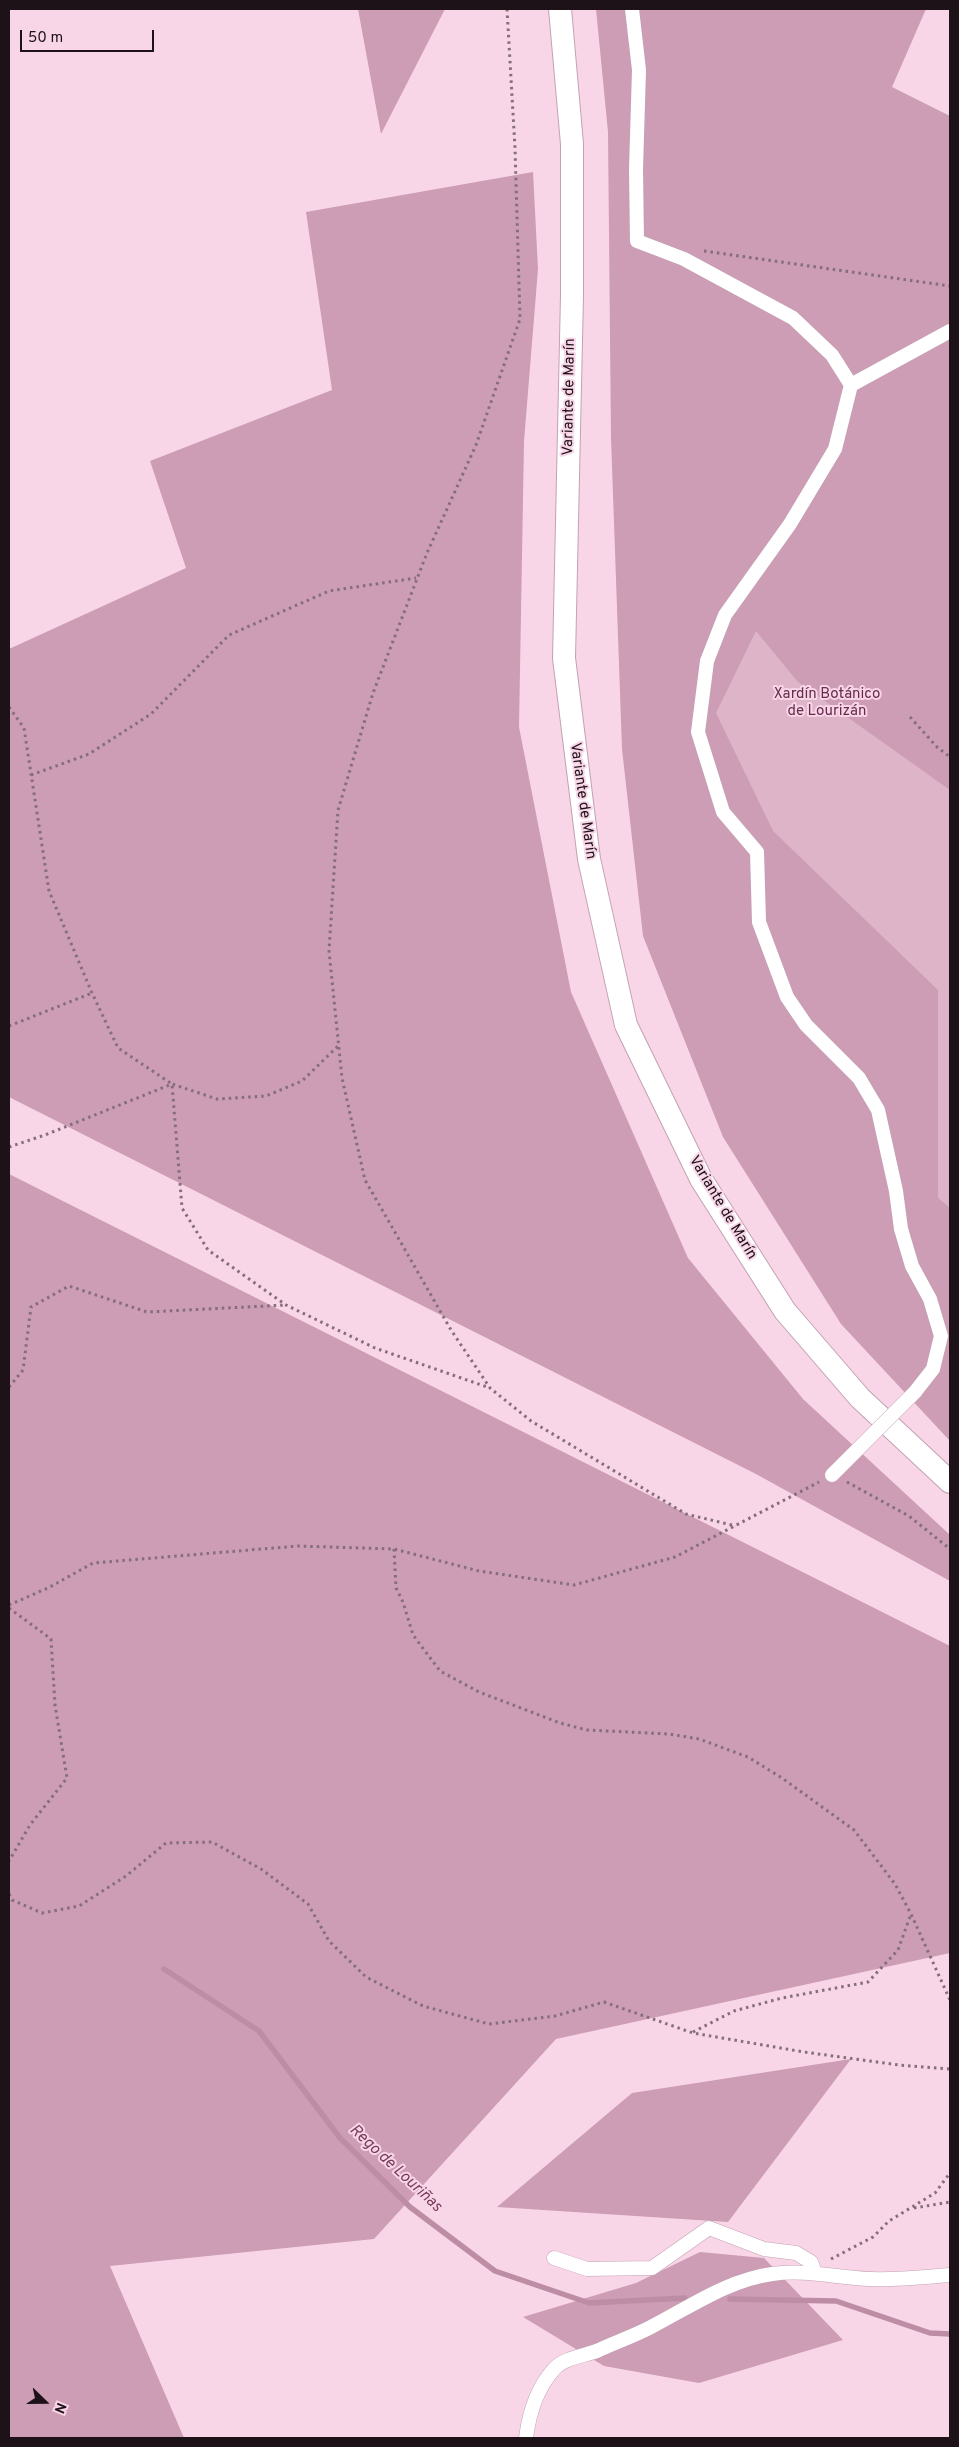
<!DOCTYPE html>
<meta charset="utf-8">
<style>
body{margin:0}
#map{position:relative;width:959px;height:2447px;overflow:hidden;background:#f8d6e7;font-family:Overpass,sans-serif}
canvas{display:block}
.frame{position:absolute;inset:0;border:10px solid #1d1218;pointer-events:none}
.north{position:absolute;left:20px;top:2377px;width:50px;height:50px;-webkit-text-stroke:4px #f8d6e7;paint-order:stroke;rotate:112deg;font-size:14px;font-weight:700;line-height:20px;text-align:center;color:#1d1218}
.north::after{content:'';display:block;margin:auto;width:18px;height:22px;background:#1d1218;clip-path:polygon(50% 0,100% 100%,50% 72%,0 100%)}
.scale{position:absolute;left:20px;top:30px;width:134px;height:22px;box-sizing:border-box;border:2px solid #1d1218;border-top:0;padding-left:6px;font-size:15px;line-height:18px;white-space:nowrap;color:#1d1218;-webkit-text-stroke:4px #f8d6e7;paint-order:stroke}
</style>
<div id="map">
<canvas width="959" height="2447"></canvas>
<div class="frame"></div>
<div class="north">N</div>
<div class="scale">50 m</div>
</div>
<script>
const context = document.querySelector('canvas').getContext('2d');
context.lineJoin = 'round';
function paint(path, color) { context.fillStyle = color; context.fill(path, 'evenodd'); }
function stroke(path, color, width, dash) { context.strokeStyle = color; context.lineWidth = width; context.lineCap = dash ? 'butt' : 'round'; context.setLineDash(dash || []); context.stroke(path); }
function label(font, color, halo, rows, align = 'center') {
  context.font = font + ' Overpass,sans-serif'; context.lineWidth = 4; context.setLineDash([]); context.textBaseline = 'middle'; context.strokeStyle = halo; context.fillStyle = color; for (const [text, x, y, turn = 0] of rows) {
    context.save(); context.translate(x, y); context.rotate((+turn || 0) * Math.PI / 180); context.textAlign = isNaN(turn) ? turn : align; if (halo) context.strokeText(text, 0, 0); context.fillText(text, 0, 0); context.restore();
  }
}
const green = new Path2D(`
 M950,310V1238L781,874L706,733L737,611Z`);
const forest = new Path2D(`
 M358,9H445L381,134Z
 M596,9H926L892,87L950,116V790L798,682L756,631L716,713L773,831L938,990V1198L950,1208V1441L841,1324L723,1137L643,936L622,749L611,438L608,132Z
 M533,172L538,269L524,441L519,727L571,992L688,1258L803,1399L950,1535V1581L756,1474L9,1097V649L186,568L150,461L332,390L306,212Z
 M9,1174L950,1646V1953L556,2039L374,2239L110,2266L184,2438H9Z
 M851,2059L728,2222L497,2207L632,2093Z
 M700,2252L764,2258L843,2340L699,2383L604,2366L523,2317L636,2283Z`);
const stream = new Path2D(`
 M164,1969L259,2031L340,2138L410,2207L495,2271L589,2303L685,2298
 M730,2299L836,2301L930,2333L950,2334`);
const path = new Path2D(`
 M507,9L515,148L520,319L476,445L427,553L373,693L338,810L329,951L342,1078L365,1180L451,1330L490,1388L531,1421L686,1514L736,1526
 M704,251L950,286
 M9,707L24,728L49,891L92,993L118,1048L172,1084L182,1208L208,1250L286,1305L375,1348L490,1388
 M910,717L937,747L950,757
 M31,775L89,754L151,714L229,635L329,591L416,578
 M9,1026L92,993
 M9,1147L45,1135L172,1084L217,1099L266,1096L302,1081L338,1046
 M9,1387L23,1370L31,1307L69,1286L147,1312L286,1305
 M847,1482L909,1516L950,1549
 M394,1549L396,1588L403,1602L413,1635L440,1671L479,1692L560,1723L587,1730L669,1734L699,1739L748,1757L782,1778L854,1830L895,1884L911,1914L950,2000
 M9,1605L50,1587L93,1563L298,1546L394,1549L479,1571L574,1585L675,1557L819,1482
 M9,1608L51,1639L55,1705L67,1778L30,1825L9,1861
 M9,1894L12,1900L42,1913L79,1906L126,1876L166,1843L212,1842L261,1869L308,1904L329,1941L366,1977L423,2006L489,2024L555,2016L604,2002L693,2033L804,2052L899,2065L950,2069
 M693,2032L734,2011L782,1998L868,1982L898,1950L911,1914
 M914,2208L950,2202
 M831,2259L873,2237L889,2221L935,2193L950,2173`);
const minor = new Path2D(`
 M632,9L639,70L636,169L637,241L684,259L793,318L832,355L851,385
 M915,1392L933,1369L941,1336L930,1299L912,1266L901,1229L896,1191L878,1110L859,1078L806,1025L787,997L759,922L757,852L723,812L698,732L707,661L725,615L790,524L835,449L851,385L950,331
 M554,2258L587,2269L652,2268L709,2228L764,2249L796,2253L811,2262L815,2273
 M526,2438C529,2414 537,2388 554,2369C565,2357 585,2356 599,2350C616,2342 634,2336 651,2327C690,2307 728,2280 772,2274C806,2269 837,2278 871,2279C897,2280 924,2277 950,2275`);
const trunk = new Path2D(`
 M560,9L572,144V295L564,658L589,859L626,1025L701,1179L785,1311L860,1398L950,1482`);
const minorBridge = new Path2D(`
 M832,1475L915,1392`);
const streetNames = [
 ["Variante de Marín",570,397,-89],
 ["Variante de Marín",582,801,82],
 ["Variante de Marín",722,1208,59]
];
const parkNames = [
 ["Xardín Botánico",827,695],
 ["de Lourizán",827,712]
];
const waterNames = [
 ["Rego de Louriñas",395,2169,43]
];
paint(green, '#ddb4c8');
paint(forest, '#cd9cb5');
stroke(stream, '#bc8da5', 5.5);
stroke(minor, '#c2a2b2', 15);
stroke(trunk, '#c2a2b2', 24);
stroke(path, '#846e79', 3, [2.5, 4]);
stroke(minor, '#fff', 14);
stroke(trunk, '#fff', 22);
stroke(minorBridge, '#c2a2b2', 15, []);
stroke(minorBridge, '#fff', 14);
label('15px', '#1d1218', '#f8d6e7', streetNames);
label('15px', '#662b4d', '#f8d6e7', parkNames);
label('italic 16px', '#793b5e', '#f8d6e7', waterNames);
</script>
